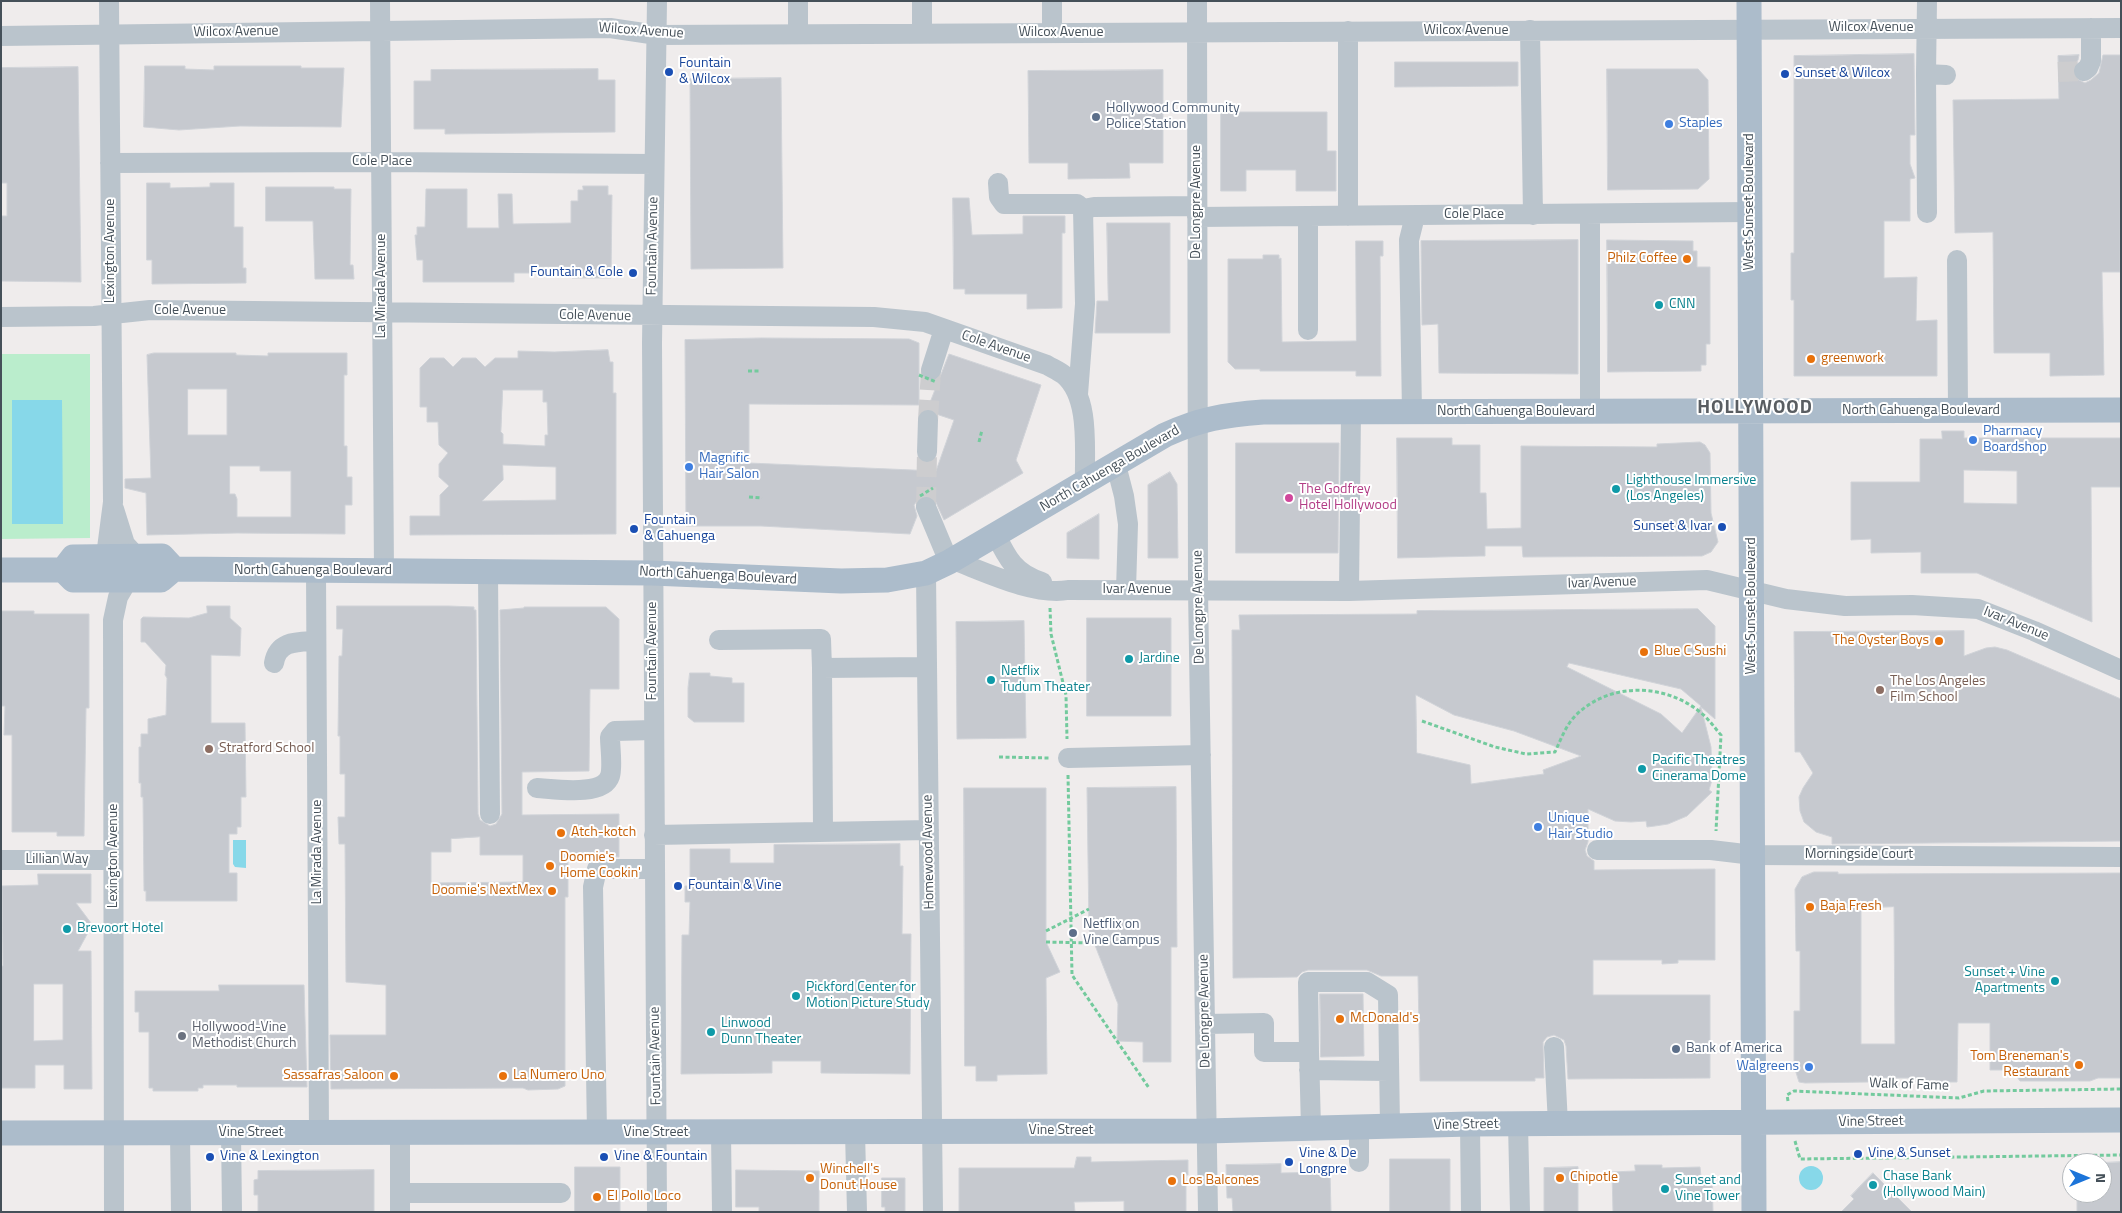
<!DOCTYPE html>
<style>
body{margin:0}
#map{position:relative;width:2122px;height:1213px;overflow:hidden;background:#efecec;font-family:"Titillium Web",sans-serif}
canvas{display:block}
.frame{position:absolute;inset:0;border:2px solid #455059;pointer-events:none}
.north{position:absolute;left:2062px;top:1153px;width:50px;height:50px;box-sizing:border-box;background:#fff;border:1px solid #b5b9bd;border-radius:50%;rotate:90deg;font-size:14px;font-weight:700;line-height:20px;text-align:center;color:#455059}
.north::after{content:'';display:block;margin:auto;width:18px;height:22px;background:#1c74d9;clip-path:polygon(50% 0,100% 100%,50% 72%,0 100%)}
</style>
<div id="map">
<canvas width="2122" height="1213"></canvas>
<div class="frame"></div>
<div class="north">N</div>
</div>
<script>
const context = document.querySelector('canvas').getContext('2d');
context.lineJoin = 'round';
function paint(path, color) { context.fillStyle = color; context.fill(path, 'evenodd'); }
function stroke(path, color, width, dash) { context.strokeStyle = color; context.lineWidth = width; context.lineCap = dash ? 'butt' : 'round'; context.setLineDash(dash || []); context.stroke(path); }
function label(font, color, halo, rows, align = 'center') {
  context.font = font + ' "Titillium Web",sans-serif'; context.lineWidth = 4; context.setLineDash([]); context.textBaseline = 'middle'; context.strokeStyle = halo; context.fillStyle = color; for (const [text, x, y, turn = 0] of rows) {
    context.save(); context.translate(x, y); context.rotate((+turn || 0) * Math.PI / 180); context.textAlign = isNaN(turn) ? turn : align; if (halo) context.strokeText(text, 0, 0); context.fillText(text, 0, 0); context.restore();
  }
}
const green = new Path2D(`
 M1,354H90V538L1,539Z`);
const water = new Path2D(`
 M12,400H62L63,524H12Z
 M233,840H246V868L235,867L233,864Z
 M1799 1178a12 12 0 1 1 24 0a12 12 0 1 1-24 0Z`);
const building = new Path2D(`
 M1914,54L1915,135H1910V164L1915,178L1910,179V221H1884V278L1917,277L1916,321L1937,320V376H1794V300H1791V253H1794V56Z
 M2079,55L2078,60L2073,67L2072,73L2075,78L2085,83L2091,80L2099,73L2103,55H2121L2120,272H2102L2104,375L2050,376V353H1994L1993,232L1955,233L1953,100L2059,99L2058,56Z
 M1395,62H1518V86L1395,87Z
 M145,66H185V69L214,70V66H301V68H344L341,127L240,126L179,130L144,127Z
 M78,67L81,282L1,281V216H7V183H1V68Z
 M598,69V80H615V132L445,134V129H414V81H431V70Z
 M1607,69H1698L1708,80L1709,179L1698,189L1608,190Z
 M1163,70V163H1129L1130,178L1068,179V163H1029L1028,71Z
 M781,78L783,268L691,269L690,79Z
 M1221,112H1327V151H1336V191H1296V170H1246V191H1221Z
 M147,183H170V188L210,187V183H234V227H243V268H246V283L152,284V260H147Z
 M583,186H608V195H612L611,278H572V267H538V273H514V282H423V260H417L415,235H417V227H425L426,189H467V228H499L498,194H512L513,224L571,223V201H578V190H583Z
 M266,187H334V189H351L350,265H353L354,279H315L313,221H266Z
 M953,198H969L972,235L1023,234V216H1065V233H1062V308L1027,309V294H965V289H954Z
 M1107,223H1170V333H1095L1097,301H1108Z
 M1578,240V374L1439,373L1438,324L1422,325L1421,241Z
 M1607,240L1693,241V251H1697V267H1710V344H1706V365H1701V371L1608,372Z
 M1356,241H1383V256H1380L1381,376H1356V371H1260V369H1235L1228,362V259H1263V255H1279V259L1281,258L1282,342L1356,341Z
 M761,338L909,339L919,343V405L749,404V463L936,471L954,420L939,415L935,411V406L929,405L949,354L1041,385L1016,460L1023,473L944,520L934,498L927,495L921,496L914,505L917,516L910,534L761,526H686L685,340Z
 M608,350L610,362H613V393H616V534L410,535V516H440V495L449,486L439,477V464L448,453L439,445L438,422H427V407H420V368L430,358H444L453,367L462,358H476L485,367L495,358H518V351L554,352ZM503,390H543V402H547L548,435H545V446L503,444V434L501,432ZM503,465L556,467V500L482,501L503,480Z
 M154,353H236V355L268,356V353H347V375H344V446H347V477H352V505H345V534L237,533L147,535L146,493L125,488V479L151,478L147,355ZM188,389H227V435H188ZM230,466H260V471H291V517H237V499L235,494H230Z
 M1942,431H1964V438H2121V487H2091L2092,622L1977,573H1921V552L1871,553V539L1851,540V482H1920V439H1942ZM1964,470L2017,471V504L1964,503Z
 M1397,438H1452V445H1480V493H1486L1487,529L1521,528V446L1657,447V444L1700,442L1705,445L1710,453L1711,513L1718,542L1711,552L1702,556L1523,557L1522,546H1485V556H1480L1398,558Z
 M1236,443H1339L1338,553H1236Z
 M1170,472L1177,484L1178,558H1148V485Z
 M1099,514V559L1067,558V533Z
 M207,606H230V618L241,628L240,656L211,655V723H245L246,797H241V827H237V834H229V873H237V901H146V891H144L143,797H141V783H139V747H141V734H148V719L166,715L167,678L165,675L166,665L145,642H141V619L143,617L189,618L207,613Z
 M337,606H449L474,607V610H476L478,814L480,820L490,826L496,824L502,814L500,610L524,608V607H606L619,619V689H590L589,771L522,772V815L619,814V857L568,854V897H565V1086L558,1089L528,1090L523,1088L331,1089L330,1035H386V985L346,982L345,844H339L338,817H345V774H340V736H338L339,656H342L343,629H337ZM480,837V855H523V882L431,883V852H451V839Z
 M1698,609L1715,626V719L1701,707L1711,747L1712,780L1709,790L1712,792L1687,816L1668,824L1655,826L1647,827L1646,821L1631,822L1615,821L1588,809V842L1585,850L1587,856L1594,861V870L1715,869V960H1678V963L1662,964V960H1593V995H1710V1078L1568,1079L1566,1046L1564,1040L1554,1035L1547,1037L1543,1042L1544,1078H1535V1081H1420L1418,976H1381L1367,970H1308L1302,972L1297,977L1233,978L1232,630H1240L1239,615L1417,614V611ZM1569,663L1681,689L1701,706L1682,733L1661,714L1567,667ZM1416,695L1454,715L1514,731L1581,756L1543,770L1544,774L1471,784L1470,765L1417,753Z
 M1,611H34V614H89V708H86L84,836H57V832H12V735H4L5,706H1Z
 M1087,618H1171V716H1087Z
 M1024,621L1026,738L957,739L956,622Z
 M1964,631V656L1986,648L1995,647L2007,650L2121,699V841L1832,844V837L1816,832L1804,822L1800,811L1799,797L1803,788L1813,773L1800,752H1795L1794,632Z
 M690,673H710V676L732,678V683H744V722H694L688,717V688Z
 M1176,787L1177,947H1171V1062H1143V1042L1117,1041L1118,1004L1089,930L1087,788Z
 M964,788H1046V942L1060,972L1046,978L1047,1074L997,1075V1081H976V1066H965Z
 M900,844V866H903L902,934H911L910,1074L821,1073V1061H772V1073L681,1074L682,935H689L690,902H685V886H690V849H730V863H774V845Z
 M1814,872H1838V874L2121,873V1078H2098L2090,1081H2020L2012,1070H1990V1023H1958L1957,1082H1916V1078H1868V1082L1805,1083L1799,1082L1794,1066V1011H1800V951H1796L1795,889L1802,877ZM1894,907L1895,1044H1861V908Z
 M38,874H91V903H76L91,923V927L78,951H91L92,1089H64V1065H35V1088H1V966H3L2,886L38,885ZM34,984H63V1040L34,1041Z
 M219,985H304L307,1087H237V1085H203V1088H198V1091H153V1088H149V1032H139V1012H135V991H219Z
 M1320,994H1363L1364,1056L1321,1057Z
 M1077,1157H1091V1162L1188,1160V1175H1186V1212H1124V1201L1074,1202L1075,1212H959V1168H1074Z
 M1390,1159H1450V1212H1390Z
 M2121,1162V1212H2077V1193H2102V1163Z
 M1281,1164V1173L1330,1172L1331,1212H1233L1232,1198H1227L1226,1165Z
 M1635,1165H1662V1168L1700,1167L1701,1177L1712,1176L1713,1212H1613L1612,1172L1635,1171Z
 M575,1167H620V1212H575Z
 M1578,1167V1212H1544V1168Z
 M374,1170V1212H258V1195H254V1180L258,1179V1171Z
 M736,1170L819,1171V1212H759V1207H736Z
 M1873,1173L1912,1212H1841L1854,1199L1851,1196Z
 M882,1178H905V1212H885V1207H882Z`);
const minorTunnel = new Path2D(`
 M2058,72L2084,71
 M928,420L931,370
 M926,507L927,452`);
const path = new Path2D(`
 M748,371H761
 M979,442L982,430
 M749,497L762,498
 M1050,608L1051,634L1066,695L1067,739
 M1422,721L1495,747L1526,754L1555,752C1561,739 1566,725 1576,715C1610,682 1664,683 1700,712C1708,718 1714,727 1721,735L1716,831
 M999,757L1050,758
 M1068,775L1072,975L1149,1088
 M1788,1101L1787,1095L1794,1091L1959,1098L1984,1091L2121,1089
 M1795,1141L1800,1159L2121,1155`);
const minor = new Path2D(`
 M380,1L384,571
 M657,1L652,343L657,1212
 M798,1V34
 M922,1V33
 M1052,1V33
 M1197,1L1198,590L1208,1212
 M1927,1L1926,74L1946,75
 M1530,30L1533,215
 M1348,31V216
 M1,36L610,28L657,35L2121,28
 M2084,71L2088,68L2091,61V28
 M1926,74L1927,213
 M110,163L382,162L654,164
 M998,183L999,197L1004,204H1077L1083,209
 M1590,215V412
 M1197,217L1750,212
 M1308,217V330
 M1957,260L1958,411
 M1,317L94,316L150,310L874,317L925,322L1047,365C1052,368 1059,371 1064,375C1091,398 1084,451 1085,484
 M931,370L944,329
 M1078,394L1085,304L1083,209L1094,207L1197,206
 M1412,412L1409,240L1415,216
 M927,452L928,420
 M1116,465L1124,496L1128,524L1126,590
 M926,507L949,562
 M114,509L125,544L136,556
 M996,535C1007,558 1015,574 1042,582
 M106,556L113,502L109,1
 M953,560C985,572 1034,596 1068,590L1349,591L1707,580L1786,599L1845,606L1912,605L1978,609L2034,631L2121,670
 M316,571L319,1133
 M488,572L490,814
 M926,573L933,1212
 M1349,591L1351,412
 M719,640L821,639L822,668L927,667
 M274,663C278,640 298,642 316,641
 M822,668L823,832
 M1068,758L1201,755
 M537,788C555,789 603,797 610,776C613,767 610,747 610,737L615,731L653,730
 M654,835L929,830
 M1597,850H1711L1753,855L2121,857
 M1,860H113
 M1205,1024L1264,1023V1052H1309L1311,1128
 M1554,1047L1558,1124
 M1309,1052L1308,982H1367L1388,995L1390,1126
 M1309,1070L1389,1071
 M1470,1124L1471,1212
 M1518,1124L1520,1212
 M1359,1127V1162
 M855,1132L857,1212
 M180,1133L181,1212
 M231,1133L232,1212
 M400,1133V1212
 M597,1133L593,887L597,869H654
 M721,1133L722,1212
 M400,1193H561
 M114,1212L113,620L118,597L128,580`);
const major = new Path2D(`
 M1749,1L1754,1212
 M1,570H63L73,580H161L174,569L652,573L841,581L887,580L926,573L949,562L1165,435C1200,419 1224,415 1263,412L2121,410
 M63,570L73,557L162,556L174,569
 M1,1133L1207,1131L1470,1124L2121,1120`);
const pathBridge = new Path2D(`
 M919,375L936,382
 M920,496L933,488
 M1046,931L1089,909
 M1046,942L1094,943`);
const markers = [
 [669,72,5,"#1a4fb4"],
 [1785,74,5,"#1a4fb4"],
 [1096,117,5,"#5c6f8a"],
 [1669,124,5,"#3f7fe0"],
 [1687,259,5,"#e8710a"],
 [633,273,5,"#1a4fb4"],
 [1659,305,5,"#0f9aa8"],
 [1811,359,5,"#e8710a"],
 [1973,440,5,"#3f7fe0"],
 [689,467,5,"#3f7fe0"],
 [1616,489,5,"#0f9aa8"],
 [1289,498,5,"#d1479c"],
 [1722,527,5,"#1a4fb4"],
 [634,529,5,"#1a4fb4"],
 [1939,641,5,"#e8710a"],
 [1644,652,5,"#e8710a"],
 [1129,659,5,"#0f9aa8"],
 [991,680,5,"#0f9aa8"],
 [1880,690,5,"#8d6e63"],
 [209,749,5,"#8d6e63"],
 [1642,769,5,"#0f9aa8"],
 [1538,827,5,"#3f7fe0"],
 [561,833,5,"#e8710a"],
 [550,866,5,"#e8710a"],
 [678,886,5,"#1a4fb4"],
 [552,891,5,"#e8710a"],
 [1810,907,5,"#e8710a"],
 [67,929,5,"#0f9aa8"],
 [1073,933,5,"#5c6f8a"],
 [2055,981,5,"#0f9aa8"],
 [796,996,5,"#0f9aa8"],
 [1340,1019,5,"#e8710a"],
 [711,1032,5,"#0f9aa8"],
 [182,1036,5,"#6b7280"],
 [1676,1049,5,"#5c6f8a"],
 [2079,1065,5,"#e8710a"],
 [1809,1067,5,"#3f7fe0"],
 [394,1076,5,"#e8710a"],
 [503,1076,5,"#e8710a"],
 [1858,1154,5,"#1a4fb4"],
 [210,1157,5,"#1a4fb4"],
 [604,1157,5,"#1a4fb4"],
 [1289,1162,5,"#1a4fb4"],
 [810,1178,5,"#e8710a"],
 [1560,1178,5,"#e8710a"],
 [1172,1181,5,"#e8710a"],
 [1873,1185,5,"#0f9aa8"],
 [1665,1189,5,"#0f9aa8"],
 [597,1197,5,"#e8710a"]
];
const streetNames = [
 ["Wilcox Avenue",1871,28],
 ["Wilcox Avenue",641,31,4],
 ["Wilcox Avenue",1466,31],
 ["Wilcox Avenue",236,32,-1],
 ["Wilcox Avenue",1061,33],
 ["Cole Place",382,162],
 ["De Longpre Avenue",1197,202,-90],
 ["West Sunset Boulevard",1750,202,-90],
 ["Cole Place",1474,215],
 ["Fountain Avenue",653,246,-89],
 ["Lexington Avenue",111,251,-90],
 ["La Mirada Avenue",382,286,-90],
 ["Cole Avenue",190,311],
 ["Cole Avenue",595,316,1],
 ["Cole Avenue",996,347,19],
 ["North Cahuenga Boulevard",1921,411],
 ["North Cahuenga Boulevard",1516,412],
 ["North Cahuenga Boulevard",1110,469,-30],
 ["North Cahuenga Boulevard",313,571],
 ["North Cahuenga Boulevard",718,576,3],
 ["Ivar Avenue",1602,583,-2],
 ["Ivar Avenue",1137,590],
 ["West Sunset Boulevard",1752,606,-90],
 ["De Longpre Avenue",1199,607,-91],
 ["Ivar Avenue",2016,624,22],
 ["Fountain Avenue",653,651,-90],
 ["La Mirada Avenue",318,852,-90],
 ["Homewood Avenue",929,852,-91],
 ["Morningside Court",1859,855],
 ["Lexington Avenue",114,856,-90],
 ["Lillian Way",57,860],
 ["De Longpre Avenue",1205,1011,-91],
 ["Fountain Avenue",656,1056,-91],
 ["Walk of Fame",1909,1085,2],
 ["Vine Street",1871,1122,-1],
 ["Vine Street",1466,1125,-1],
 ["Vine Street",1061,1131],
 ["Vine Street",251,1133],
 ["Vine Street",656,1133]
];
const transitNames = [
 ["Fountain",679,64],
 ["& Wilcox",679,80],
 ["Sunset & Wilcox",1795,74],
 ["Fountain & Cole",623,273,"right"],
 ["Fountain",644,521],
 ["& Cahuenga",644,537],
 ["Sunset & Ivar",1712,527,"right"],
 ["Fountain & Vine",688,886],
 ["Vine & De",1299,1154],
 ["Longpre",1299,1170],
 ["Vine & Sunset",1868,1154],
 ["Vine & Lexington",220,1157],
 ["Vine & Fountain",614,1157]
];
const serviceNames = [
 ["Hollywood Community",1106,109],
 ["Police Station",1106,125],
 ["Netflix on",1083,925],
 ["Vine Campus",1083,941],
 ["Bank of America",1686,1049]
];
const shopNames = [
 ["Staples",1679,124],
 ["Pharmacy",1983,432],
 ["Boardshop",1983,448],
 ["Magnific",699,459],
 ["Hair Salon",699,475],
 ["Unique",1548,819],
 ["Hair Studio",1548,835],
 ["Walgreens",1799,1067,"right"]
];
const foodNames = [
 ["Philz Coffee",1677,259,"right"],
 ["greenwork",1821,359],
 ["The Oyster Boys",1929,641,"right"],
 ["Blue C Sushi",1654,652],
 ["Atch-kotch",571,833],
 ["Doomie's",560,858],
 ["Home Cookin'",560,874],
 ["Doomie's NextMex",542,891,"right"],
 ["Baja Fresh",1820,907],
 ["McDonald's",1350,1019],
 ["Tom Breneman's",2069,1057,"right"],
 ["Restaurant",2069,1073,"right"],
 ["Sassafras Saloon",384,1076,"right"],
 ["La Numero Uno",513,1076],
 ["Winchell's",820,1170],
 ["Donut House",820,1186],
 ["Chipotle",1570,1178],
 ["Los Balcones",1182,1181],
 ["El Pollo Loco",607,1197]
];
const cultureNames = [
 ["CNN",1669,305],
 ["Lighthouse Immersive",1626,481],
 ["(Los Angeles)",1626,497],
 ["Jardine",1139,659],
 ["Netflix",1001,672],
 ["Tudum Theater",1001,688],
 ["Pacific Theatres",1652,761],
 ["Cinerama Dome",1652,777],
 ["Brevoort Hotel",77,929],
 ["Sunset + Vine",2045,973,"right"],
 ["Apartments",2045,989,"right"],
 ["Pickford Center for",806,988],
 ["Motion Picture Study",806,1004],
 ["Linwood",721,1024],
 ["Dunn Theater",721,1040],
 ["Chase Bank",1883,1177],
 ["(Hollywood Main)",1883,1193],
 ["Sunset and",1675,1181],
 ["Vine Tower",1675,1197]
];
const hotelNames = [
 ["The Godfrey",1299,490],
 ["Hotel Hollywood",1299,506]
];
const educationNames = [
 ["The Los Angeles",1890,682],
 ["Film School",1890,698],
 ["Stratford School",219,749]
];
const worshipNames = [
 ["Hollywood-Vine",192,1028],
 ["Methodist Church",192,1044]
];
const districtNames = [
 ["HOLLYWOOD",1755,408]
];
paint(green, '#baedcc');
paint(water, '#87d8e9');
paint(building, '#c6c9cf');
stroke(building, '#d0d3d8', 1);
stroke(minorTunnel, '#cdcdcf', 20, [20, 10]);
stroke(path, '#73ca9d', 3, [4, 2.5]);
stroke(minor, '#bac4cc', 20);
stroke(major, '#acbccb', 25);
stroke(pathBridge, '#73ca9d', 3, [4, 2.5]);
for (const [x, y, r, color] of markers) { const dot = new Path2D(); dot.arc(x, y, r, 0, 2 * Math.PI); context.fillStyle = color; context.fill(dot); stroke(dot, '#fff', 2); }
label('14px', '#455059', '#fff', streetNames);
label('14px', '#164399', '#fff', transitNames, 'left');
label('14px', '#4e5e75', '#fff', serviceNames, 'left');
label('14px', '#366cbe', '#fff', shopNames, 'left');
label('14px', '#c56008', '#fff', foodNames, 'left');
label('14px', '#0d838f', '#fff', cultureNames, 'left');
label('14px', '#b23c85', '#fff', hotelNames, 'left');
label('14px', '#785e54', '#fff', educationNames, 'left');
label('14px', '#5b616d', '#fff', worshipNames, 'left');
context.letterSpacing = '1px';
label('bold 19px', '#595d61', '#fff', districtNames);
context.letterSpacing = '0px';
</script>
